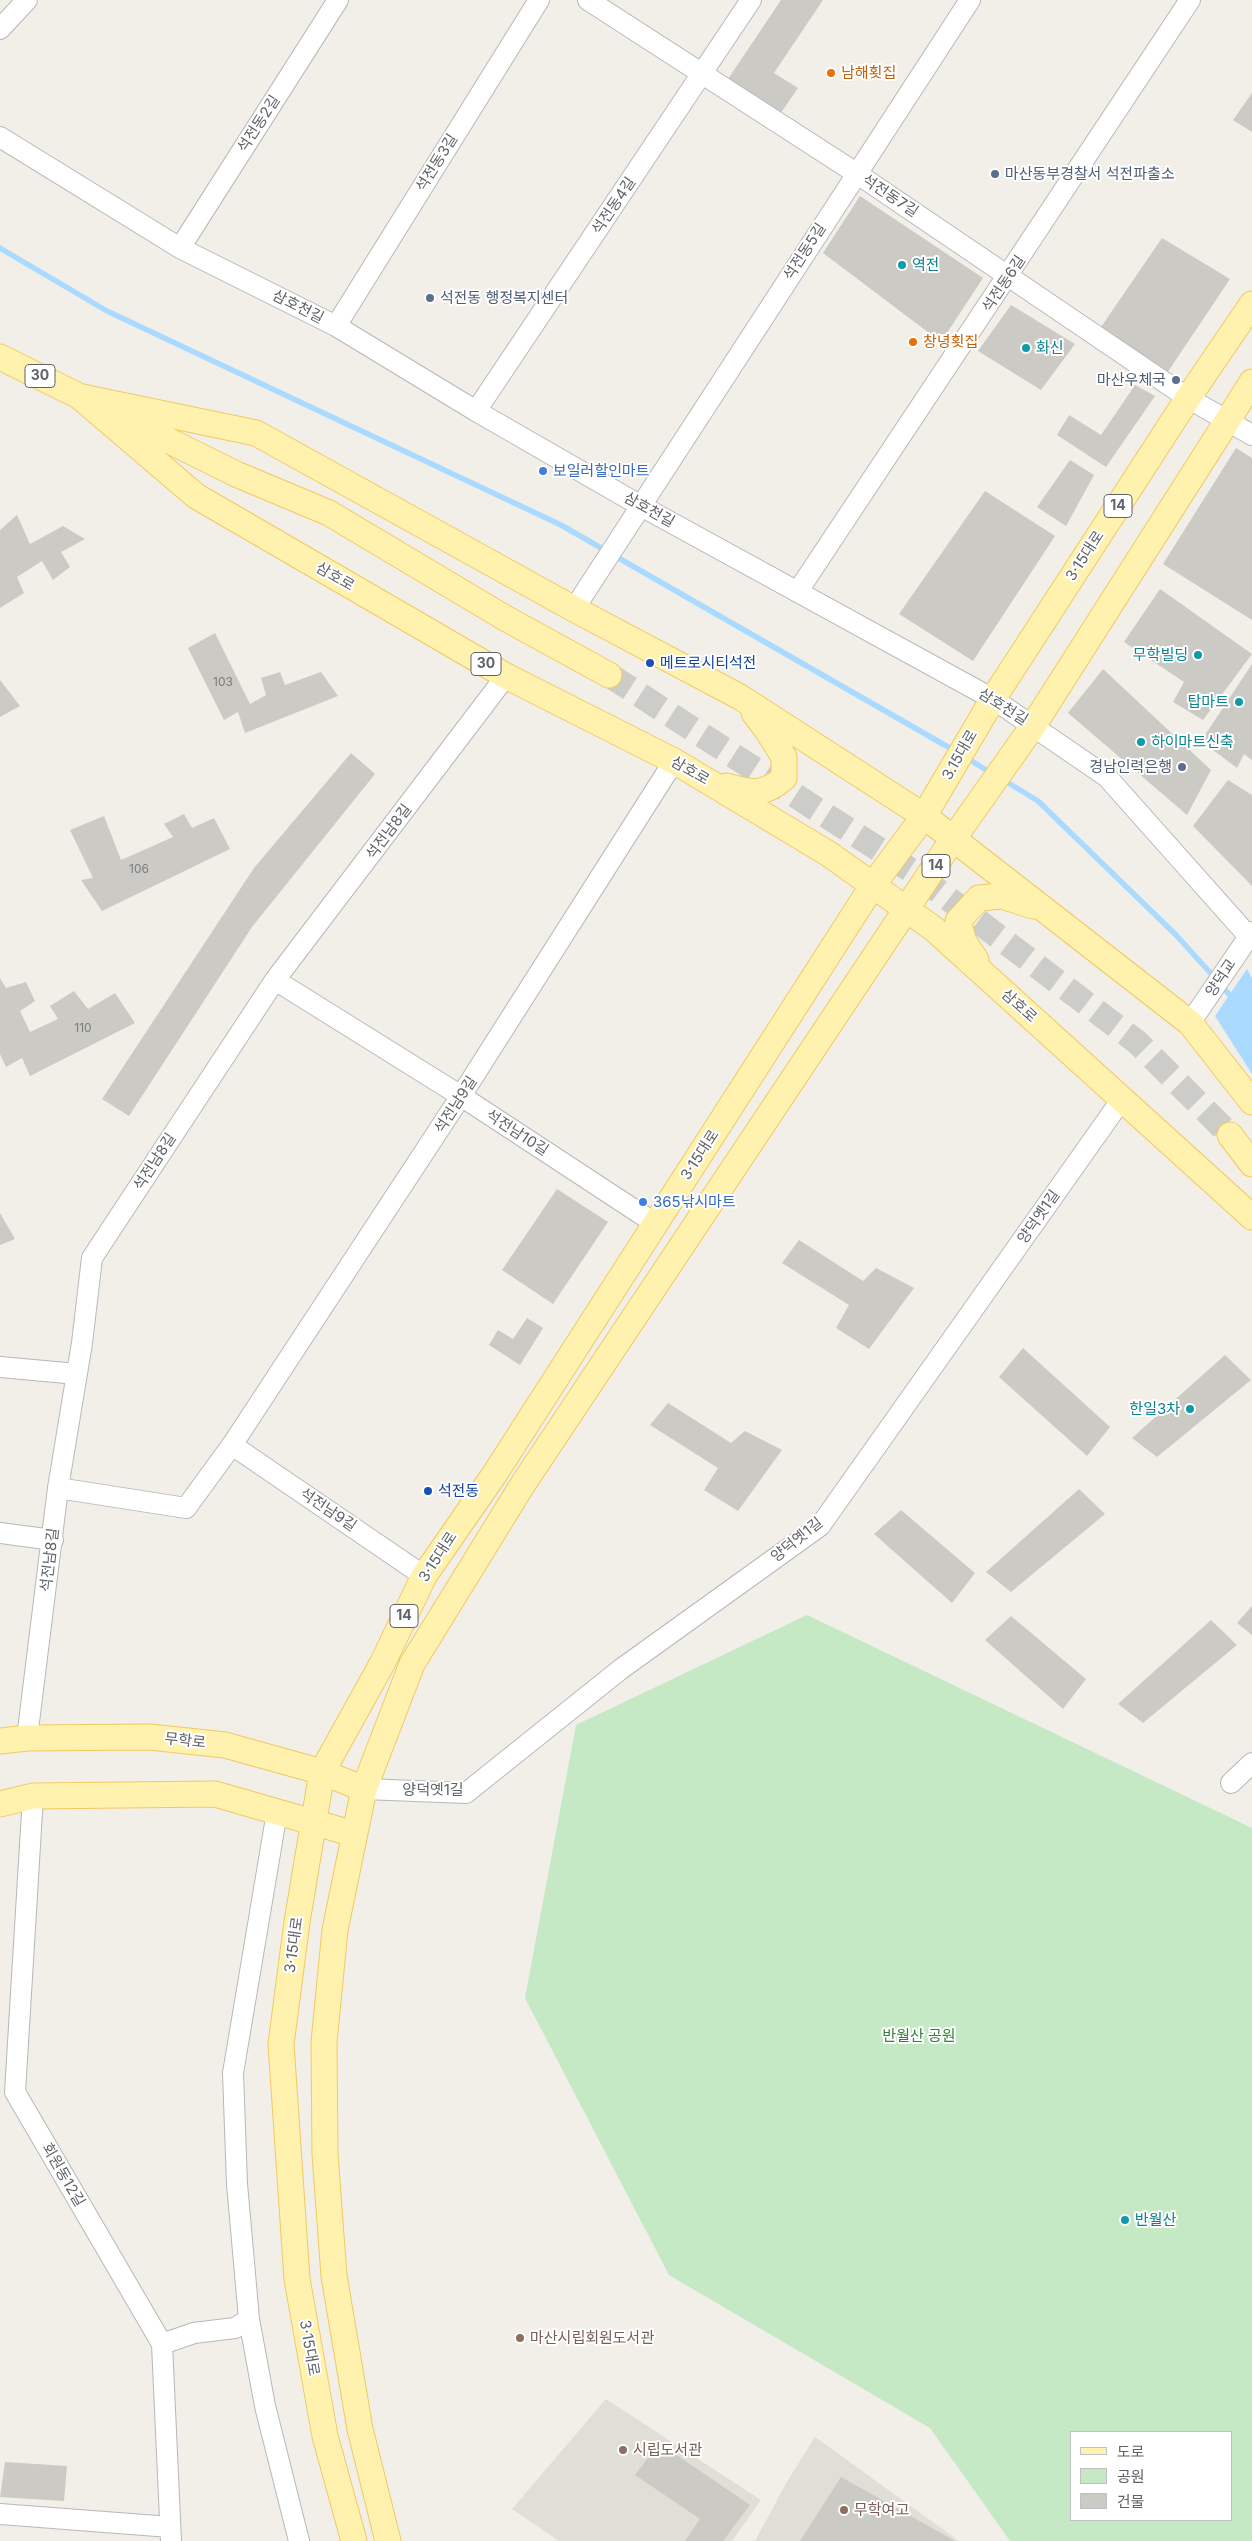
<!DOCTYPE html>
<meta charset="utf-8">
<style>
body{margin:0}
#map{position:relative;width:1252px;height:2541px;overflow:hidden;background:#f1efe8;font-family:Inter,"Noto Sans KR",sans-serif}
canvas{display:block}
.legend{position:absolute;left:1070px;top:2431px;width:162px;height:90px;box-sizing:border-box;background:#fff;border:1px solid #bfc1c3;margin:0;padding:6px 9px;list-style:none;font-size:15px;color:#5f6368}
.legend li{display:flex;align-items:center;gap:10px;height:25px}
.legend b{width:25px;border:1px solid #bfc1c3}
</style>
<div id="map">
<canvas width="1252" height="2541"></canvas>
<ul class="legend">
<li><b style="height:6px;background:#fff2af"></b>도로</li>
<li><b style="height:14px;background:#c5e8c5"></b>공원</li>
<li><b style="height:14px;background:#cccac5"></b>건물</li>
</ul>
</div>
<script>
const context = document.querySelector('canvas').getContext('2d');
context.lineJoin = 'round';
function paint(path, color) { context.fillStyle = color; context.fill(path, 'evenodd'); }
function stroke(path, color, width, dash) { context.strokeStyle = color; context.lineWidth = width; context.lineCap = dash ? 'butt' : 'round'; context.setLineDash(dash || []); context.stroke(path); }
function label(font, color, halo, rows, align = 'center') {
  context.font = font + ' Inter,"Noto Sans KR",sans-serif'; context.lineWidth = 4; context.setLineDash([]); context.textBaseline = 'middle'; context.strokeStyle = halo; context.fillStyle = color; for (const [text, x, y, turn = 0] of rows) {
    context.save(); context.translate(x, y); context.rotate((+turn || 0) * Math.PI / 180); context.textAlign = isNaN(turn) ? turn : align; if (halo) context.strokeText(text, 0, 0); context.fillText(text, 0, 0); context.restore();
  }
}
const education = new Path2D(`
 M606,2399L761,2500L732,2541H559L512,2509Z
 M815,2437L959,2541H755L788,2480Z`);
const green = new Path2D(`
 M807,1615L1252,1828V2541H1010L930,2428L669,2275L525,1998L576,1725ZM1231,2432V2520H1071V2432Z`);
const water = new Path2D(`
 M1247,969L1252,978V1074L1215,1016Z`);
const stream = new Path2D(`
 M0,248L107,311L561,525L955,751
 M965,757L991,773
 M1002,779L1038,801L1176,935L1215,978
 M1221,985L1235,1001`);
const building = new Path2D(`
 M781,0H823L774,73L798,88L778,117L726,82Z
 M1252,93V132L1233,120Z
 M860,196L983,278L941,342L823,253Z
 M1162,238L1230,279L1167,373L1101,327Z
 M1011,305L1075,344L1041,390L978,351Z
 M1135,385L1155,396L1106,467L1057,435L1069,415L1101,435Z
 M1236,448L1252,458V620L1163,564Z
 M1070,460L1094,475L1066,526L1037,507Z
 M985,491L1055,536L973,661L899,614Z
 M17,515L30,544L63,526L85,539L61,552L70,567L53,580L42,561L17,577L24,593L0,608V530Z
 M1160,589L1252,654L1203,720L1173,702L1184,682L1124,642Z
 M215,633L250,704L266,695L261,678L280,672L285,685L321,672L338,696L245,733L238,712L224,720L188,648Z
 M1252,664V760L1244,754L1237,768L1201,741Z
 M1103,669L1211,770L1187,815L1068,713Z
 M0,680L20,706L0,717Z
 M351,753L375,774L252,927L129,1116L102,1099L254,868Z
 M1228,780L1252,795V886L1193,826Z
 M184,814L192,828L214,818L230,849L102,911L81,880L93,878L70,830L104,816L121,860L173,837L164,824Z
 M0,978L6,988L26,982L35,1001L20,1011L30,1032L58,1019L50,1006L74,991L88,1009L115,993L135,1023L30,1076L22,1058L6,1067L0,1054Z
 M557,1189L608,1222L553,1304L502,1270Z
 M0,1213L15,1239L0,1245Z
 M799,1240L863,1281L876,1268L914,1288L869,1349L836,1328L849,1305L782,1263Z
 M527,1318L543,1328L520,1365L489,1345L498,1330L513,1339Z
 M1023,1348L1110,1427L1087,1456L999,1377Z
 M1225,1355L1251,1380L1157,1457L1132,1438Z
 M668,1403L731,1443L745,1431L782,1450L738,1511L704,1490L718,1468L650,1425Z
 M1079,1489L1105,1514L1011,1592L986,1572Z
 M901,1510L975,1573L952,1603L874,1534Z
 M1252,1606V1635L1237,1623Z
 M1011,1616L1086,1679L1063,1709L985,1640Z
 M1211,1620L1237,1645L1143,1723L1118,1704Z
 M659,2443L750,2505L723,2541H685L700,2519L635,2475Z
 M5,2462L67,2466L64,2501L0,2497Z
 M841,2477L955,2541H800Z`);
const majorTunnel = new Path2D(`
 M609,675L912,871L1137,1042L1230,1135`);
const minor = new Path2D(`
 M588,0L856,173L1188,398L1252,435
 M0,29L27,0
 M0,137L180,248L336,326L476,411L641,506L993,699L1107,777L1252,940
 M180,248L338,0
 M336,326L539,0
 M476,411L751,0
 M798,591L1190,0
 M574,609L970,0
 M275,980L461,1096L656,1224
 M1190,1023L1252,932
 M0,1367L77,1374
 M232,1445L424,1576
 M58,1488L186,1508L232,1445L461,1096L674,761
 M0,1533L53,1540
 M27,1738L58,1488L82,1343L92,1258L275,980L506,676
 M1231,1783L1252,1763
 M364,1789L466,1793L621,1669L820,1526L1122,1099
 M33,1796L15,2092L162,2344L171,2541
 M249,2319L265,2406L299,2541
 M162,2344L194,2333L235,2328L249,2319L237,2184L233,2073L277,1812
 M0,2514L170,2527`);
const major = new Path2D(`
 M0,357L236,474L329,513L505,618L609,675
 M79,396L196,496L506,676L674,761L829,854L934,929L1252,1217
 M82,397L256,433L574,609L740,697L924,816L1190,1023L1252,1102
 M726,786C752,793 763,796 784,778V757L767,730L754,713
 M976,960L964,942L958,921L979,898L1002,896L1033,906
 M1230,1135L1252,1164
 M0,1741L27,1738L150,1737L225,1745L322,1772L364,1789
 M0,1804L33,1796L215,1794L354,1834
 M354,2541L325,2436L297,2279L281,2044L297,1922L322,1772L383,1662L424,1576L494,1475L873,885L924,816L993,699L1188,398L1252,304
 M388,2541L360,2429L334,2276L325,2154L324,2042L335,1930L364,1789L412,1664L523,1484L953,839L1033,726L1252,382`);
const markers = [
 [831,73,5,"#e8710a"],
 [995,174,5,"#5c6f8a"],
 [902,265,5,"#0f9aa8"],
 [430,298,5,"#5c6f8a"],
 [913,342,5,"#e8710a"],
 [1026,348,5,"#0f9aa8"],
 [1176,380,5,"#5c6f8a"],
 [543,471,5,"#3f7fe0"],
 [1198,655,5,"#0f9aa8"],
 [650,663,5,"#1a4fb4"],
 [1239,702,5,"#0f9aa8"],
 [1141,742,5,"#0f9aa8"],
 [1182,767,5,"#5c6f8a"],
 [643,1202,5,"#3f7fe0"],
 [1190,1409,5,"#0f9aa8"],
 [428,1491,5,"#1a4fb4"],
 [1125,2220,5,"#0f9aa8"],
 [520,2338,5,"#8d6e63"],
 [623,2450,5,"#8d6e63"],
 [844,2510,5,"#8d6e63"]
];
const numberNames = [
 ["103",223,682],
 ["106",139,869],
 ["110",83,1028]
];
const shields = [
 [40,376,30],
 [1118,506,28],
 [486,664,30],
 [936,866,28],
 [404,1616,28]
];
const shieldNames = [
 ["30",40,376],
 ["14",1118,506],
 ["30",486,664],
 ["14",936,866],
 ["14",404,1616]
];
const foodNames = [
 ["남해횟집",841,73],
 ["창녕횟집",923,342]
];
const streetNames = [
 ["석전동2길",259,124,-57],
 ["석전동3길",437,163,-58],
 ["석전동7길",890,196,34],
 ["석전동4길",614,206,-56],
 ["석전동5길",805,252,-57],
 ["석전동6길",1004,284,-56],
 ["삼호천길",298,307,27],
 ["삼호천길",649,510,29],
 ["3·15대로",1085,556,-57],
 ["삼호로",335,577,30],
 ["삼호천길",1003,707,32],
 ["3.15대로",960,755,-60],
 ["삼호로",690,771,30],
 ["석전남8길",389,832,-53],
 ["양덕교",1221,978,-56],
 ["삼호로",1019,1006,42],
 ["석전남9길",456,1105,-57],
 ["석전남10길",517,1133,33],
 ["3·15대로",700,1155,-57],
 ["석전남8길",155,1162,-57],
 ["양덕옛1길",1039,1217,-55],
 ["석전남9길",328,1510,34],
 ["양덕옛1길",797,1540,-39],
 ["3·15대로",438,1557,-57],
 ["석전남8길",50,1560,-83],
 ["무학로",185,1741,6],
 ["양덕옛1길",433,1790],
 ["3·15대로",294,1945,-82],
 ["회원동12길",63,2175,60],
 ["3·15대로",309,2348,80]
];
const serviceNames = [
 ["마산동부경찰서 석전파출소",1005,174],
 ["석전동 행정복지센터",440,298],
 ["마산우체국",1166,380,"right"],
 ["경남인력은행",1172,767,"right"]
];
const cultureNames = [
 ["역전",912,265],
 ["화신",1036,348],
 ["무학빌딩",1188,655,"right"],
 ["탑마트",1229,702,"right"],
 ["하이마트신축",1151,742],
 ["한일3차",1180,1409,"right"],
 ["반월산",1135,2220]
];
const shopNames = [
 ["보일러할인마트",553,471],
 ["365낚시마트",653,1202]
];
const transitNames = [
 ["메트로시티석전",660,663],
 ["석전동",438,1491]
];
const parkNames = [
 ["반월산 공원",919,2036]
];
const educationNames = [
 ["마산시립회원도서관",530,2338],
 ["시립도서관",633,2450],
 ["무학여고",854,2510]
];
paint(education, '#e1ded6');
paint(green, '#c5e8c5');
paint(water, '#aadaff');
stroke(stream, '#aadaff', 5.5);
paint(building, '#cccac5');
stroke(majorTunnel, '#ccccc8', 25, [25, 12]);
stroke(minor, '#b5b8bc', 22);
stroke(major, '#f2c960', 27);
stroke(minor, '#fff', 20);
stroke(major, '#fff2af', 25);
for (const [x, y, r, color] of markers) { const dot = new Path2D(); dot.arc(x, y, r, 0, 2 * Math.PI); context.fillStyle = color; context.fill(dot); stroke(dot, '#fff', 2); }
label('12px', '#7a7d7f', null, numberNames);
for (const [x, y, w] of shields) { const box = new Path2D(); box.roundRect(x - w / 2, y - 11.5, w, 23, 4); context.fillStyle = '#fff'; context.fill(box); stroke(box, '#5f6368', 1); }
label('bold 14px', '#5f6368', null, shieldNames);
label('15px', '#c56008', '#fff', foodNames, 'left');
label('15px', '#5f6368', '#fff', streetNames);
label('15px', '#4e5e75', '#fff', serviceNames, 'left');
label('15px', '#0d838f', '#fff', cultureNames, 'left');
label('15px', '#366cbe', '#fff', shopNames, 'left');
label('15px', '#164399', '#fff', transitNames, 'left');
label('15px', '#348238', '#fff', parkNames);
label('15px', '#785e54', '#fff', educationNames, 'left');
</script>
